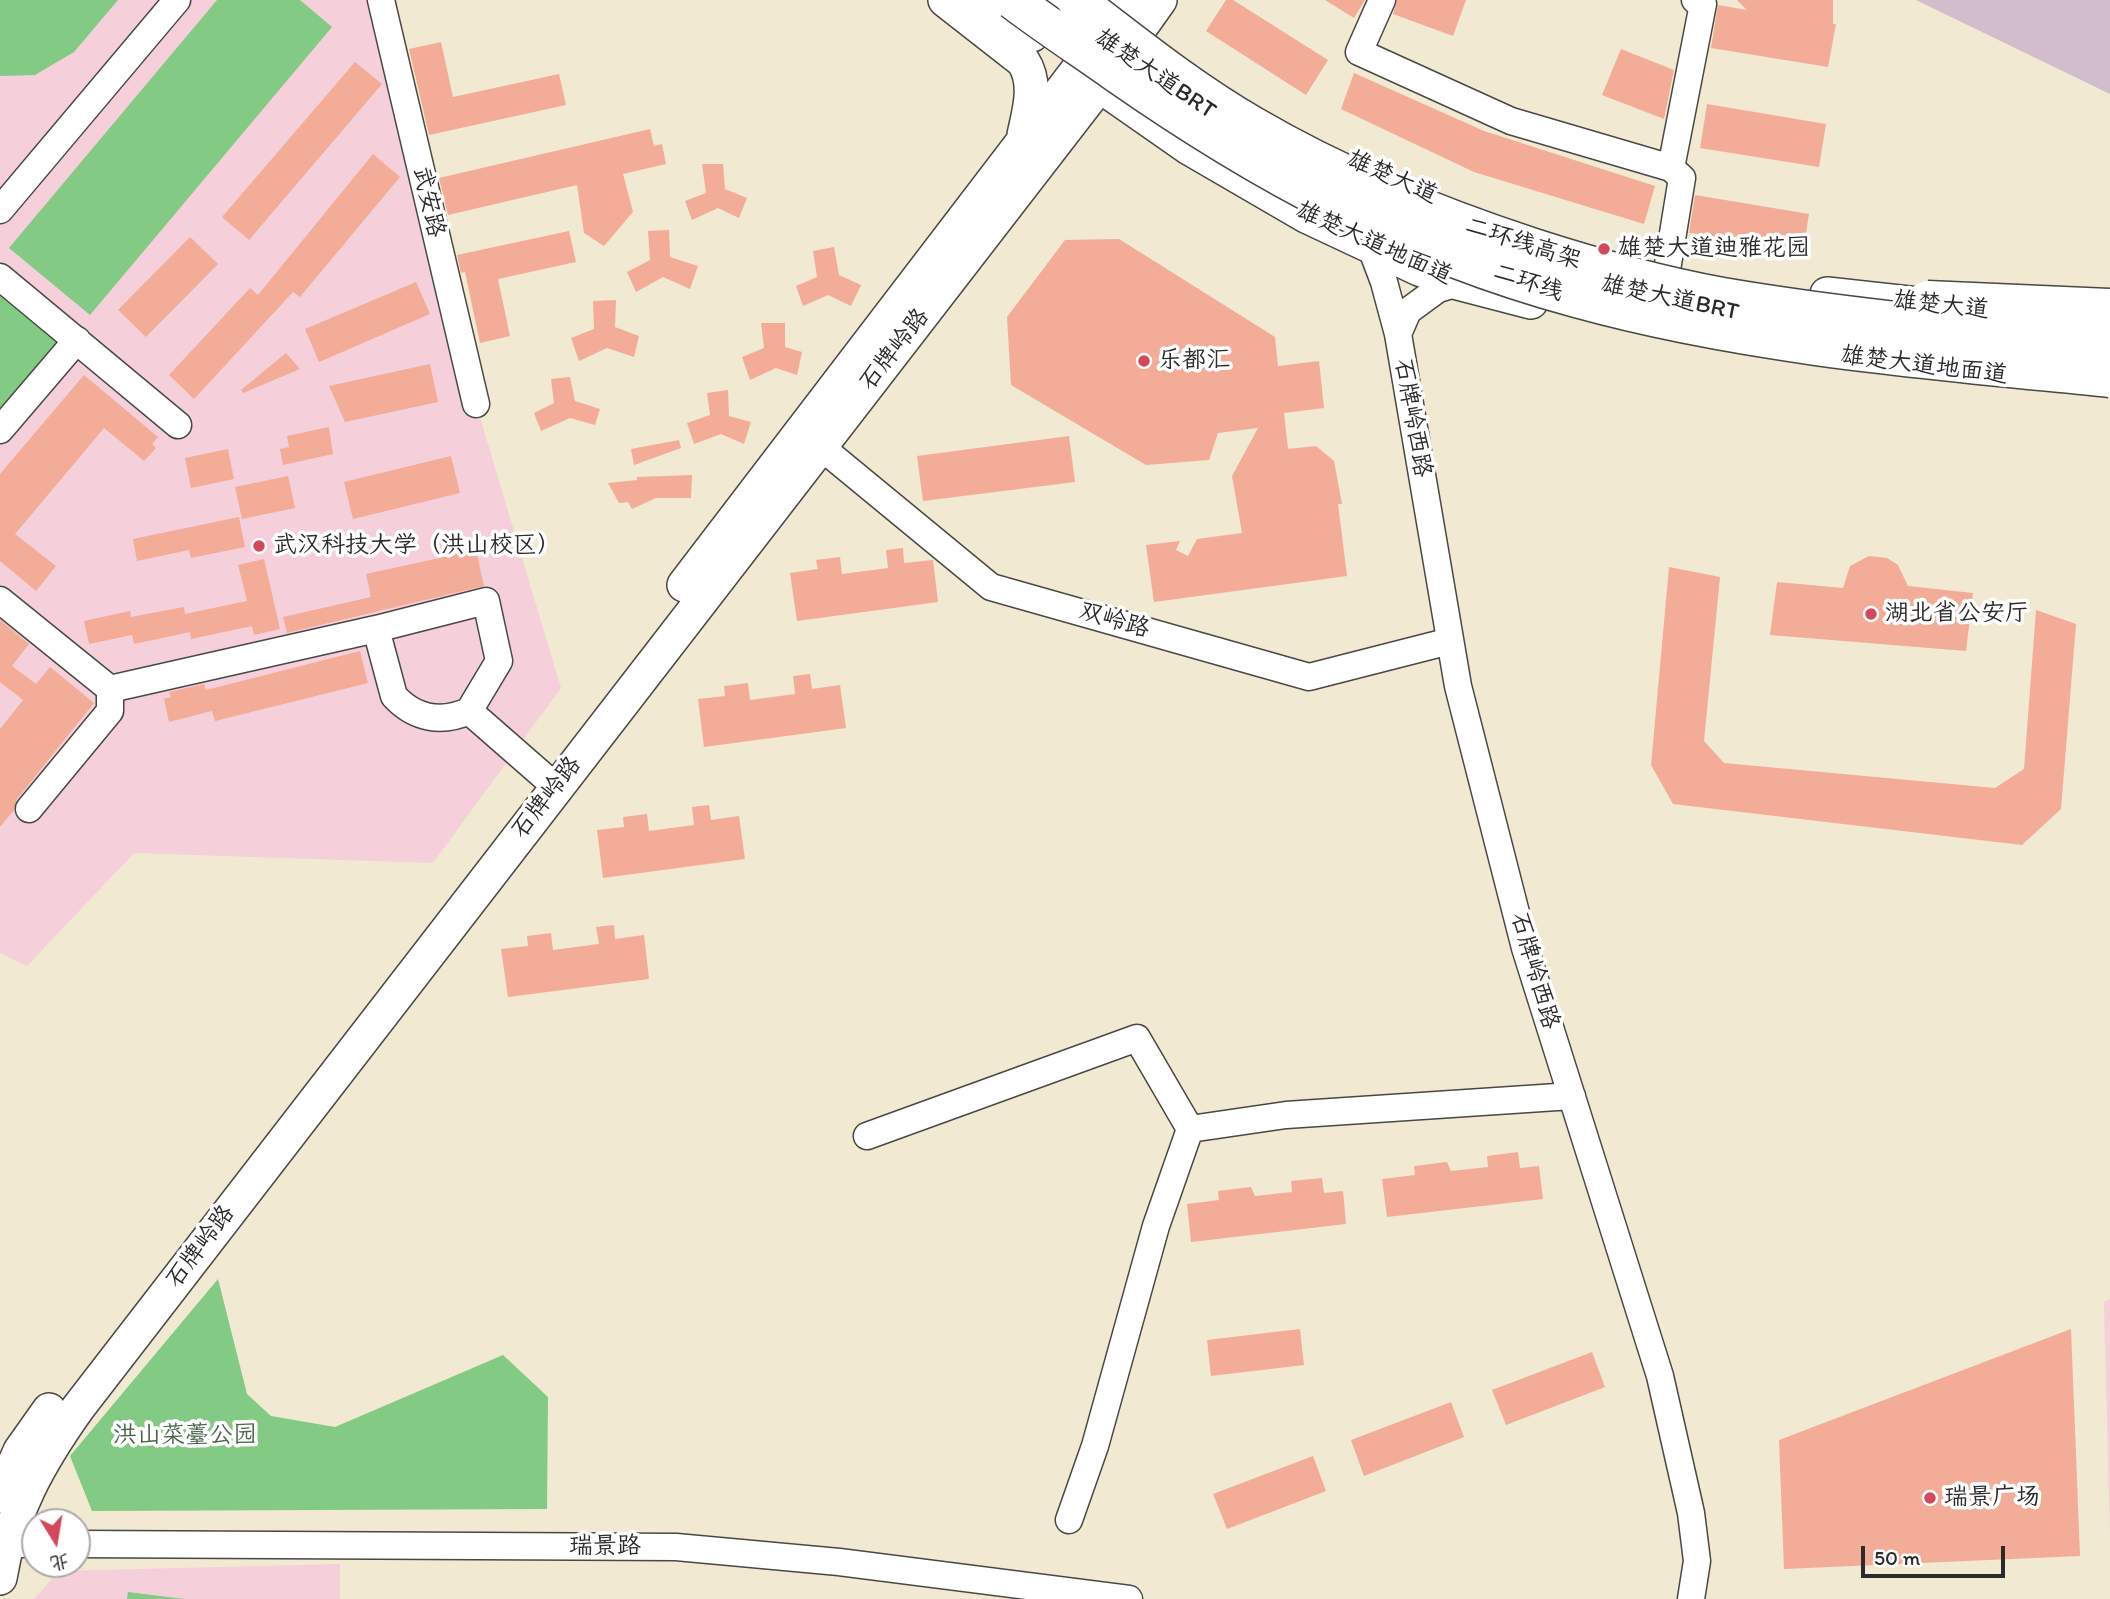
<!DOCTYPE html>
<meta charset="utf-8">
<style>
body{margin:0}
#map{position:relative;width:2110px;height:1599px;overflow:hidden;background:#f1e9d1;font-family:Itim,"LXGW WenKai TC",sans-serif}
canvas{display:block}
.north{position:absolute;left:21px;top:1508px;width:70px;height:70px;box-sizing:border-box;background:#fff;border:2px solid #aaa;border-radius:50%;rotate:169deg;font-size:19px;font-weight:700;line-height:28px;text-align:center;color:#2b2b2b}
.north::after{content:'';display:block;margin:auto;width:24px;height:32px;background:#d1495b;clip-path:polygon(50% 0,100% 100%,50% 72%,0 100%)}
.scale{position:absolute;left:1861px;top:1546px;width:144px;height:32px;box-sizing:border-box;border:4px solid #2b2b2b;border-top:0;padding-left:9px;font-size:21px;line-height:24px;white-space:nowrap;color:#2b2b2b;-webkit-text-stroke:5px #fff;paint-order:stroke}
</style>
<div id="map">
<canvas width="2110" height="1599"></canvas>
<div class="north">北</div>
<div class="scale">50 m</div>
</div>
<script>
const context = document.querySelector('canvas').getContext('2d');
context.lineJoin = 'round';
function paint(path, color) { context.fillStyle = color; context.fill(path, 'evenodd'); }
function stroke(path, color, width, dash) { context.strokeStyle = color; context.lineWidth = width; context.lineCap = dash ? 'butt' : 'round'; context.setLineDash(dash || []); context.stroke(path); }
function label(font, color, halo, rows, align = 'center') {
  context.font = font + ' Itim,"LXGW WenKai TC",sans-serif'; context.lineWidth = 7; context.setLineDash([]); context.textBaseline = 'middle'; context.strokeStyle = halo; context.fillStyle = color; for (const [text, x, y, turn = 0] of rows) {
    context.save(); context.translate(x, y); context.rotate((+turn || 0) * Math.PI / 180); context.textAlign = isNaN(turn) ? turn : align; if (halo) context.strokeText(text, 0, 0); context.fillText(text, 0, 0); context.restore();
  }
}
const built = new Path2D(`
 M0,0H381L476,404L561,688L433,863L134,853L27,966L0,953Z
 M2110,1299V1539L2104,1302Z
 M340,1564V1599H34L59,1571Z`);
const industrial = new Path2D(`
 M1916,0H2110V94Z`);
const green = new Path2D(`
 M0,0H118L74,52L35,75L0,76Z
 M217,0H300L332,27L90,315L9,248Z
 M0,277L77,340L0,430Z
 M218,1279L247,1394L271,1416L335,1427L503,1355L548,1397L547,1509L92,1511L70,1456Z
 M128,1592L184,1599H127Z`);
const building = new Path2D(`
 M1226,0H1233L1328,60L1306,95L1206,31Z
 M1325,0H1365L1354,18Z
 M1397,0H1466L1453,36L1393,14Z
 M1737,0H1833V24H1836L1828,67L1711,48L1718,5L1747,10Z
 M441,42L453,97L559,74L566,105L429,135L409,49Z
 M1621,49L1674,70L1664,119L1602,95Z
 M355,62L382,84L249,240L222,217Z
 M1354,73L1484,131L1655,186L1644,224L1474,172L1341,109Z
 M1707,104L1826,124L1819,167L1700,148Z
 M650,129L654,146L662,144L666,164L623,174L633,212L604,246L584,233L577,185L448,215L439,178Z
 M373,154L400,177L300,297L293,292L194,399L169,375L250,288L258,295Z
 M702,164H723L725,189L747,198L739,218L718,208L692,220L685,201L706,193Z
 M1695,195L1809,214L1803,252L1689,233Z
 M669,230L670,257L698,266L690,289L663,277L636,292L627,272L650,260L648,231Z
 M569,231L576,262L498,279L510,336L480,343L465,272L461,273L457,255Z
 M190,237L218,264L146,337L118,310Z
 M1119,239L1275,337L1278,366L1319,361L1324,408L1284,413L1288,449L1316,446L1334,461L1342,504H1338L1347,576L1154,602L1146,545L1180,541L1176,550L1188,556L1197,539L1242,533L1232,476L1258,428L1218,433L1209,460L1146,465L1011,385L1007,317L1065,240Z
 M834,247L839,275L861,285L851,306L828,295L803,306L796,286L817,277L813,251Z
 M416,282L430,314L319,362L305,329Z
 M616,300L615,327L639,336L634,357L607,348L579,361L571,338L594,329L593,301Z
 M761,323H785V347L802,352L797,375L776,368L750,380L742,357L764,348Z
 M286,353L300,369L243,393L241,390Z
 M430,364L438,402L345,422L329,386Z
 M84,375L158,437L152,444L156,448L144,461L104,428L15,534L56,566L36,591L0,561V474Z
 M570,377L575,401L600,409L595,425L570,418L541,431L534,413L554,403L551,379Z
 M728,390L729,416L751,422L744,444L721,434L694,444L687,423L710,415L707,393Z
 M329,427L333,454L283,465L280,449L289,447L287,436Z
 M1069,436L1075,482L923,501L917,456Z
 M679,440L681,448L634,465L631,449Z
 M228,449L234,479L191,488L185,458Z
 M451,456L460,493L353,519L344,482Z
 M692,475L691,498H656L632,509L628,502L619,503L608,483L637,480V477Z
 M288,476L295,508L242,519L235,487Z
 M239,517L245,547L191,558L189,550L137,561L133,539Z
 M903,548L904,563L933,560L938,602L797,621L790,573L818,569L816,560L840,557L842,574L888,568L886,550Z
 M476,550L484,586L287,633L283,617L371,597L366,574Z
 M1869,556L1887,558L1898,565L1908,586L1973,593L1966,651L1770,635L1777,582L1843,588L1850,566Z
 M264,559L280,629L254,635L252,626L191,639L190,632L134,644L132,635L89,644L84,621L130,611L131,617L184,607L185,614L247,601L238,565Z
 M1669,567L1720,577L1704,741L1724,763L1995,788L2024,769L2036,610L2076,624L2061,809L2022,845L1673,804L1651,765Z
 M0,620L29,644L12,666L36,684L50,667L94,703L17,799L14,810L0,827V729L23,700L0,682Z
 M360,651L368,683L215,721L212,711L169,722L164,699L171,697L169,692L204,684L206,690Z
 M810,674L812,689L840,685L846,728L704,747L698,699L725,696L724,686L748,683L750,700L795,694L793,676Z
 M709,805L711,820L739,816L745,859L603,878L597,830L624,827L623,817L647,814L649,831L694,825L692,807Z
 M614,925L615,939L644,935L649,979L508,997L501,949L528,946L527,936L551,933L553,950L599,944L596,927Z
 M1518,1152L1520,1168L1539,1166L1543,1199L1387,1217L1382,1179L1415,1175L1414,1166L1447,1162L1451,1171L1488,1167L1487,1156Z
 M1322,1178L1324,1193L1343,1191L1346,1224L1191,1242L1187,1204L1219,1200L1218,1191L1251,1187L1255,1196L1292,1192L1291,1181Z
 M1300,1329L1304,1365L1211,1376L1207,1340Z
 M2071,1329L2080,1556L1784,1569L1779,1440Z
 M1592,1352L1605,1387L1506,1425L1492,1390Z
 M1451,1402L1464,1437L1364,1476L1351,1440Z
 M1313,1456L1326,1491L1227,1529L1213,1494Z`);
const minor = new Path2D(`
 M381,0L476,404
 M1050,0L1087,28
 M1382,0L1359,52L1511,121L1671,168L1682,178L1667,270
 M1671,168L1703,4L1695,0
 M0,210L177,0
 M1370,245L1384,282L1398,334L1408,311L1438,289L1458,283
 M0,277L178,425
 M1398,334L1458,686L1525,948L1660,1376L1691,1513L1697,1561L1691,1599
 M0,430L77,340
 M821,447L991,587L1309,677L1450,641
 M0,600L110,689V711L29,809
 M376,629L394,696C415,719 442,723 469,711L556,787
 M110,689L376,629L486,601L499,661L469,711
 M867,1136L1137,1038L1190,1129L1286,1115L1572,1096
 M1069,1520L1095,1446L1156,1226L1190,1129
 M8,1544H35
 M77,1544L676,1547L839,1562L1129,1599`);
const major = new Path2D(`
 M945,0L1023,61C1038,84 1029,111 1024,135
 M987,0L1032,35
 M1083,74L1189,148L1306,216L1419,269L1458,283L1531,302
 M1827,294L1954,308
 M684,585L1131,0
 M0,1496L20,1451L49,1410
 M0,1578C10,1514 41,1460 78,1408L1099,86L1160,0`);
const highwayBridge = new Path2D(`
 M1013,0C1046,25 1081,48 1115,72C1261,174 1403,251 1576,298C1749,346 1932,360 2110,378
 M1076,0C1134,44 1189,89 1253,126C1342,178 1436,216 1534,248C1596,268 1658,285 1722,297C1851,319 1980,330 2110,342
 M1927,300L2110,308`);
const markers = [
 [1604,249,7,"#d1495b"],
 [1144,361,7,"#d1495b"],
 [259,546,7,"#d1495b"],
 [1871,614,7,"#d1495b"],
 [1930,1498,7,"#d1495b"]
];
const streetNames = [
 ["雄楚大道BRT",1155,75,34],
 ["雄楚大道",1392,178,24],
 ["武安路",428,202,77],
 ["雄楚大道地面道",1374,244,24],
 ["二环线高架",1523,244,18],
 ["二环线",1528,283,18],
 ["雄楚大道BRT",1670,299,12],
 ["雄楚大道",1941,306,6],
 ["石牌岭路",895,350,-52],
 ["雄楚大道地面道",1924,366,7],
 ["石牌岭西路",1412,418,80],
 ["双岭路",1114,621,16],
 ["石牌岭路",547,798,-52],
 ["石牌岭西路",1534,971,74],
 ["石牌岭路",201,1247,-53],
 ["瑞景路",605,1547]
];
const poiNames = [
 ["雄楚大道迪雅花园",1618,249],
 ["乐都汇",1158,361],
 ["武汉科技大学（洪山校区）",273,546],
 ["湖北省公安厅",1885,614],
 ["瑞景广场",1944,1498]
];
const parkNames = [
 ["洪山菜薹公园",185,1436]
];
paint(built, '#f5cfda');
paint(industrial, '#d1bdcb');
paint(green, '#83ca85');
paint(building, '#f3ac97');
stroke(minor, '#494844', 29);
stroke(major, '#494844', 36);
stroke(minor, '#fff', 26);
stroke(major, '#fff', 33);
stroke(highwayBridge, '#494844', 41, []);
stroke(highwayBridge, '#fff', 38);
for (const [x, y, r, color] of markers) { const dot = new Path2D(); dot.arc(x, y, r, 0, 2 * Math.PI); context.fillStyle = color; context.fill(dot); stroke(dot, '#fff', 2.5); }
label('24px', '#2b2b2b', '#fff', streetNames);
label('24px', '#2b2b2b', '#fff', poiNames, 'left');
label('24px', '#4a634a', '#fff', parkNames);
</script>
